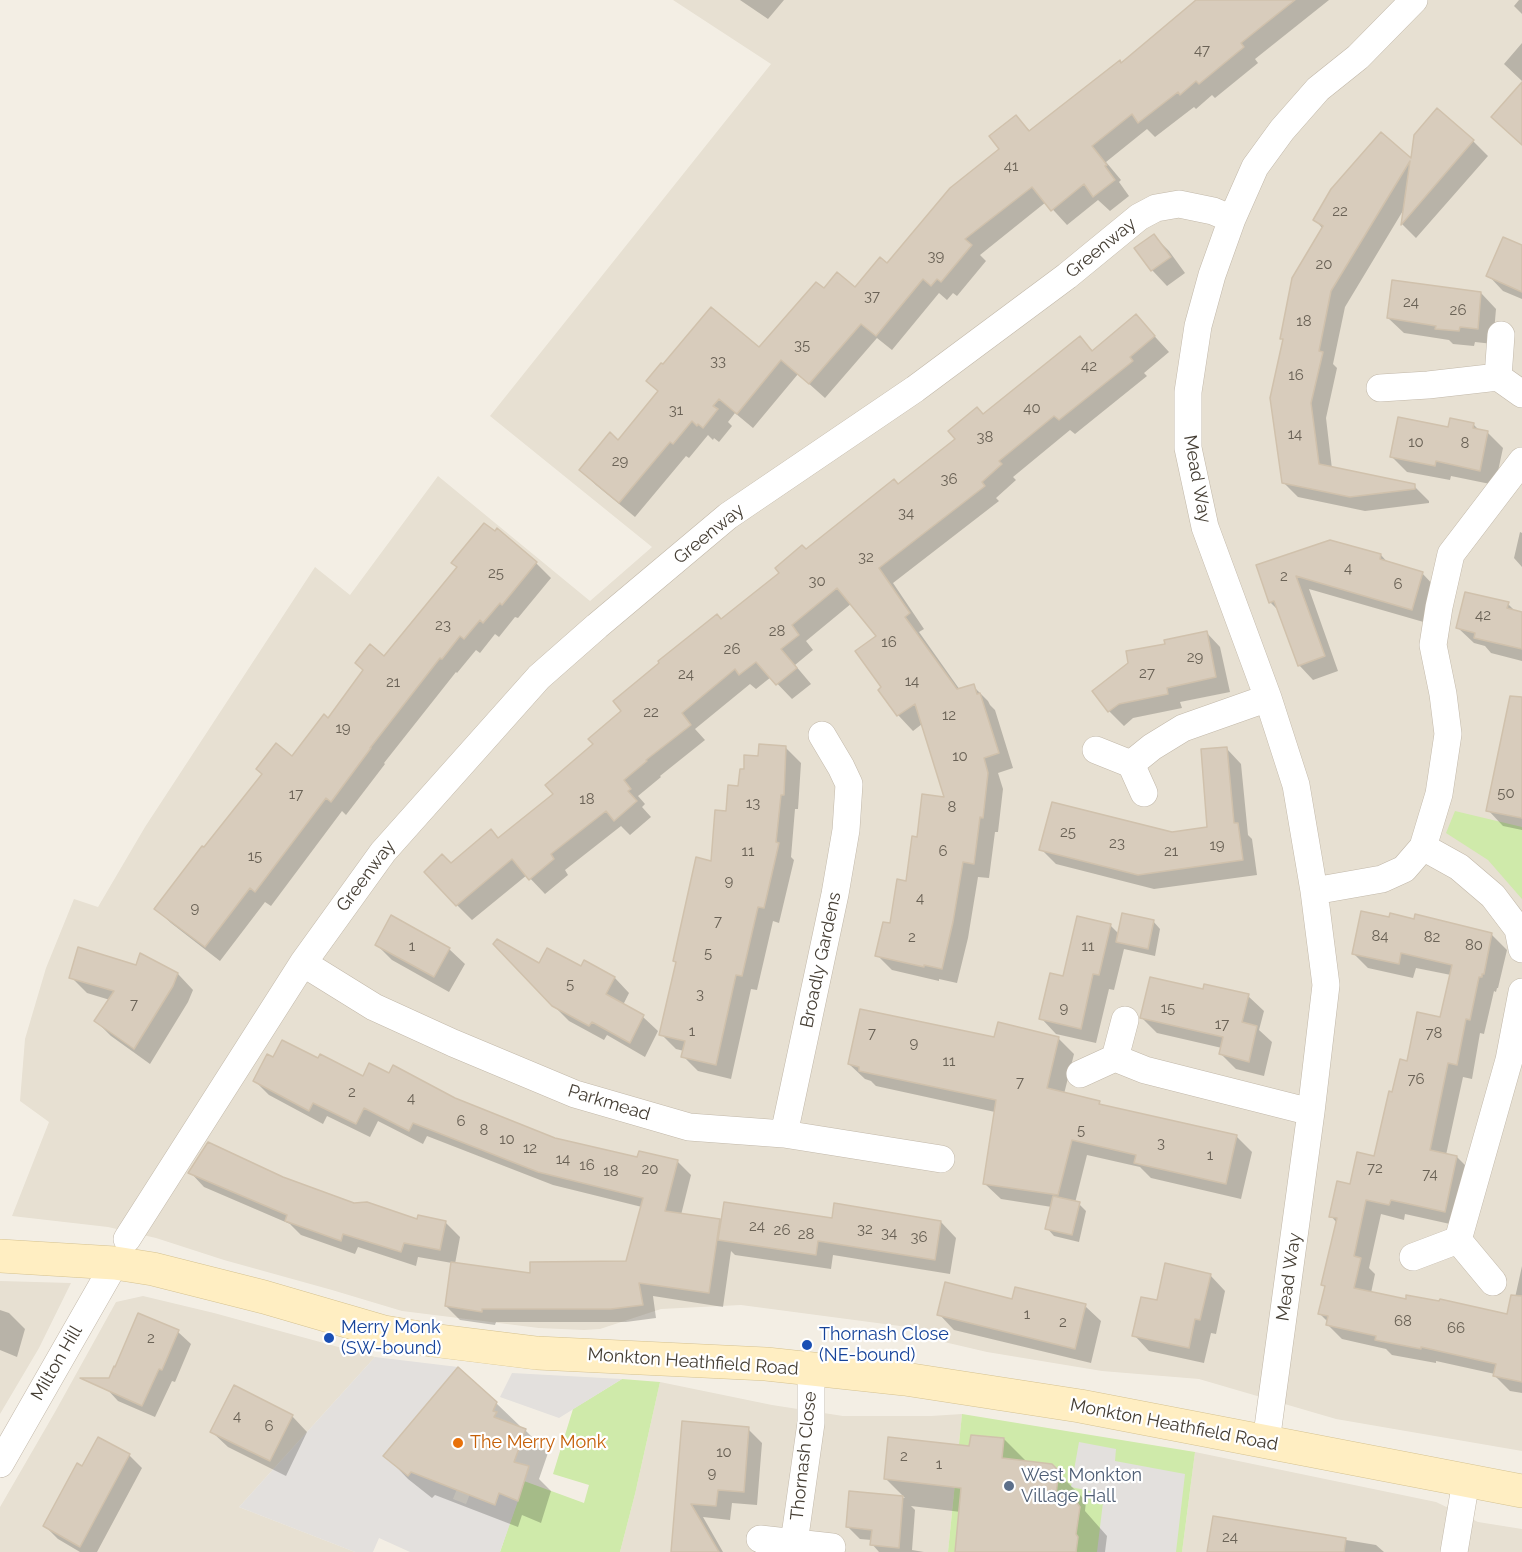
<!DOCTYPE html>
<style>
body{margin:0}
canvas{display:block;background:#f3eee4}
</style>
<canvas width="1522" height="1552"></canvas>
<script>
const context = document.querySelector('canvas').getContext('2d');
context.lineJoin = 'round';
function paint(path, color) { context.fillStyle = color; context.fill(path, 'evenodd'); }
function stroke(path, color, width, dash) { context.strokeStyle = color; context.lineWidth = width; context.lineCap = dash ? 'butt' : 'round'; context.setLineDash(dash || []); context.stroke(path); }
function label(font, color, halo, rows, align = 'center') {
  context.font = font + ' Raleway,sans-serif'; context.lineWidth = 4.5; context.setLineDash([]); context.textBaseline = 'middle'; context.strokeStyle = halo; context.fillStyle = color; for (const [text, x, y, turn = 0] of rows) {
    context.save(); context.translate(x, y); context.rotate((+turn || 0) * Math.PI / 180); context.textAlign = isNaN(turn) ? turn : align; if (halo) context.strokeText(text, 0, 0); context.fillText(text, 0, 0); context.restore();
  }
}
const residential = new Path2D(`
 M673,0H1522V1451L1336,1419L1199,1379L1102,1371L987,1352L927,1338L915,1328L741,1305L661,1309L600,1329L584,1330L539,1328L402,1311L332,1290L224,1260L156,1238L108,1227L12,1216L49,1122L20,1101L25,1039L46,968L74,899L98,907L145,827L315,567L350,595L438,476L590,601L652,547L490,416L771,64Z
 M0,1281L71,1283L39,1348L0,1414Z
 M143,1296L214,1313L375,1357L239,1507L355,1552H0V1507L55,1412L116,1302Z
 M660,1382L772,1405L843,1416H931L962,1414L948,1552H620L635,1494Z
 M1195,1452L1436,1502L1478,1522L1522,1529V1552H1182Z`);
const green = new Path2D(`
 M1455,811L1522,827V899L1488,860L1446,833Z
 M622,1379L660,1382L635,1494L620,1552H500L524,1481L584,1503L589,1485L553,1474L573,1409Z
 M962,1414L1195,1452L1182,1552H948Z`);
const parking = new Path2D(`
 M375,1357L458,1367L383,1456L407,1476L421,1462L457,1489L453,1499L466,1504L473,1486L483,1490L481,1499L494,1504L499,1493L518,1501L500,1552H410L379,1538L373,1552H355L239,1507Z
 M512,1373L622,1379L559,1418L500,1397Z
 M1079,1442L1116,1449L1115,1461L1185,1474L1176,1552H1097L1104,1494L1071,1487Z`);
const shadow = new Path2D(`
 M740,0H784L768,19Z
 M1212,0H1329L1255,59L1258,63L1215,98L1212,95L1196,109L1194,107L1155,137L1147,129L1106,162L1121,180L1119,182L1129,196L1110,211L1098,200L1067,225L1046,202L980,255L986,261L957,296L953,293L947,300L939,293L892,350L877,338L825,398L798,374L753,428L735,413L728,422L732,426L719,442L714,438L713,440L708,435L689,458L686,456L635,517L596,485L581,470L619,442L659,392L648,381L759,349L824,291L856,289L887,265L1001,149L1016,117L1031,132Z
 M1519,0H1522V14L1514,6Z
 M1522,43V81L1504,64Z
 M1381,134L1412,161L1473,141L1488,156L1416,238L1402,224L1404,209L1345,307L1333,364L1337,368L1326,418L1332,469L1414,486L1429,501V503L1365,511L1298,497L1283,482L1284,341L1282,338L1323,229L1315,220Z
 M1153,235L1169,251L1185,273L1167,286L1152,270Z
 M1522,251V299L1503,291L1488,275Z
 M1481,293L1496,309L1493,344L1475,342L1474,346L1453,344L1449,340L1404,333L1388,318Z
 M1136,316L1169,352L1144,373L1147,376L1075,434L1070,430L1013,477L1016,480L996,498L999,501L893,583L924,629L919,632L960,690L973,686L988,701L990,705L995,710L1013,768L998,773L1003,789L998,832H995L989,878L978,877L968,938L957,983L939,979V981L892,970L877,955L891,925L907,882L918,839L946,798L922,724L913,731L898,715L880,690L883,688L878,636L852,603L806,641L813,650L795,665L811,684L792,699L771,677L756,689L750,684L695,729L705,740L660,776L661,777L638,796L645,804L642,807L651,817L630,835L621,826L565,870L568,875L545,894L527,875L472,920L457,905L451,865L498,839L555,794L595,745L722,620L806,551L898,486L1080,338L1094,352Z
 M1474,425L1480,431L1487,432L1503,448L1495,485L1451,476L1450,480L1407,472L1391,456L1449,429Z
 M497,530L536,563L551,578L518,618L515,617L499,637L495,634L480,653L476,650L457,673L456,672L384,763L385,764L346,815L342,811L271,906L265,902L220,961L171,923L156,909L204,849L329,720Z
 M1520,532L1522,533V567L1514,558Z
 M1381,555L1389,564L1422,573L1436,588L1427,623L1309,589L1338,671L1313,680L1299,665L1279,611L1270,602L1258,566Z
 M1508,604L1516,612L1522,613V661L1491,653L1485,646L1474,643L1458,628Z
 M1206,632L1220,647L1230,692L1180,702L1182,708L1133,718L1124,726L1109,711L1094,692L1167,645Z
 M1522,724V830L1503,826L1488,810Z
 M786,748L801,763L798,809H795L791,857L794,860L779,923L773,921L757,990L751,989L731,1079L698,1071L683,1056L684,1051L676,1049L661,1034L677,963L674,960L713,863L727,813L740,788L745,770L759,758Z
 M1227,749L1241,764L1248,835L1252,839L1257,875L1154,889L1056,864L1041,849L1208,828Z
 M1416,915L1492,935L1507,950L1498,988H1497L1496,992L1494,991L1484,1034L1480,1033L1472,1079L1463,1077L1446,1155L1457,1157L1472,1172L1459,1226L1405,1214L1404,1220L1381,1214L1369,1268L1375,1274L1371,1293L1407,1301L1511,1316L1522,1266V1393L1510,1391L1495,1376V1374L1436,1361V1363L1392,1355L1386,1349L1342,1339L1327,1324L1328,1322L1320,1314L1326,1288L1323,1285L1337,1223L1331,1216L1351,1185L1375,1157L1393,1094L1408,1063L1441,1019L1451,975L1416,968L1413,978L1368,968L1353,953L1390,919L1415,920Z
 M1153,921L1160,929L1155,956L1124,949L1114,990L1109,989L1096,1043L1056,1034L1041,1018L1064,978L1110,925L1119,934Z
 M377,945L449,949L465,964L449,992L392,960Z
 M141,956L178,974L193,990L188,1002L150,1064L111,1036L96,1021L110,1000L87,993L71,977L137,967Z
 M585,962L615,978L629,993L623,1005L643,1017L658,1031L645,1057L607,1035L604,1040L569,1021L553,1005L540,965L582,968Z
 M1204,991L1248,996L1264,1011L1259,1030L1272,1042L1264,1076L1236,1069L1221,1054L1222,1048L1157,1033L1142,1018Z
 M999,1024L1059,1039L1074,1054L1064,1094L1099,1103L1103,1106L1236,1136L1252,1152L1241,1199L1151,1178L1140,1167L1087,1155L1075,1203L1079,1204L1086,1211L1079,1242L1054,1236L1047,1228L1052,1207L1001,1199L985,1184L995,1112L876,1086L871,1081L865,1079L849,1064L995,1039Z
 M274,1059L318,1060L363,1078L454,1099L555,1139L638,1159L677,1161L691,1175L681,1215L719,1221L722,1223L833,1219L941,1222L956,1238L950,1274L833,1255L831,1269L735,1255L731,1251L723,1307L653,1296L656,1318L626,1322H496L495,1325L460,1320L446,1306L452,1263L418,1257L416,1266L358,1247L355,1254L301,1235L290,1224L204,1187L190,1172L282,1178L354,1205L418,1221L445,1222L460,1237L455,1264L531,1274L627,1262L642,1207L553,1185L427,1136L423,1144L378,1121L370,1137L327,1116L323,1124L269,1095L255,1081Z
 M1210,1275L1225,1291L1216,1334L1211,1333L1204,1363L1149,1351L1134,1335L1158,1302Z
 M1013,1300L1085,1306L1101,1321L1091,1363L954,1330L939,1314Z
 M0,1310L9,1313L25,1329L17,1357L0,1350Z
 M178,1332L191,1344L175,1382L172,1381L155,1417L118,1401L106,1388Z
 M496,1403L520,1426L519,1428L525,1430L548,1453L539,1479L551,1491L541,1523L522,1515L518,1527L435,1495L432,1498L408,1479L385,1455Z
 M292,1416L307,1432L286,1476L228,1447L212,1432Z
 M748,1429L762,1443L757,1505L732,1503L730,1520L703,1517L723,1552H672L679,1481Z
 M1004,1439L1027,1462L1051,1466L1086,1501L1085,1511L1107,1536L1105,1552H957L961,1512L911,1506L915,1510L912,1550L924,1552H879L872,1544V1540L860,1539L848,1527L851,1493L905,1498L885,1478L970,1448Z
 M129,1455L142,1468L97,1552H80L58,1539L45,1526L83,1468Z
 M1214,1518L1376,1545L1384,1552H1210Z`);
const building = new Path2D(`
 M1196,0H1295L1241,43L1244,47L1199,84L1196,81L1180,95L1178,92L1138,123L1132,114L1092,146L1107,165L1105,166L1115,180L1093,197L1084,184L1051,211L1032,187L965,239L972,245L941,282L937,279L931,286L923,279L876,336L861,324L809,384L781,360L737,414L719,399L713,406L718,409L703,428L698,424L697,426L692,421L673,444L670,442L619,503L579,470L610,432L618,440L658,391L646,381L661,363L663,364L711,307L759,347L816,282L824,288L837,272L855,287L880,257L887,263L950,188L999,149L989,136L1016,115L1029,131L1120,60L1121,63Z
 M1522,82V145L1491,117Z
 M1437,108L1474,140L1401,225L1410,161L1331,291L1319,351L1323,352L1311,403L1319,464L1415,484V489L1350,497L1282,483L1270,398L1283,339H1280L1292,278L1323,226L1313,220L1331,189L1381,132L1411,158L1414,135Z
 M1154,234L1171,257L1151,271L1134,248Z
 M1503,237L1522,245V292L1486,276Z
 M1392,280L1481,292L1478,329L1460,327L1459,331L1435,329L1436,326L1387,318Z
 M1136,314L1155,336L1130,357L1133,361L1059,420L1054,416L999,461L1002,464L982,482L985,486L879,568L910,613L905,617L957,689L974,684L977,694L980,693L999,753L984,758L988,773L983,818L980,817L974,864L963,862L953,922L942,969L924,965V967L875,956L883,922L890,923L897,879L906,881L912,836L917,837L922,794L944,797L915,704L897,716L878,690L881,687L855,651L876,636L837,588L792,625L799,635L781,649L797,668L776,685L756,662L739,675L735,669L682,713L691,725L646,760L647,761L624,780L631,789L628,791L637,801L614,821L606,811L551,854L554,859L529,880L512,859L456,906L424,872L442,854L451,863L491,829L498,838L553,794L545,785L593,744L588,739L621,711L613,701L659,663L658,661L717,614L721,619L779,573L775,568L802,545L806,549L894,479L898,484L955,439L948,431L977,407L983,414L1080,336L1092,351Z
 M1398,417L1448,427L1450,418L1474,423L1473,428L1488,431L1480,471L1436,461L1435,466L1390,457Z
 M484,523L495,531L497,528L537,562L502,605L500,603L483,623L480,620L464,639L460,636L442,659L440,658L370,748H371L331,802L326,798L255,892L250,888L205,947L154,909L202,846L204,847L262,774L256,769L276,743L292,756L324,714L328,718L363,670L355,663L370,644L384,656L457,567L451,563Z
 M1330,540L1381,554L1380,559L1423,572L1412,610L1296,576L1325,656L1298,666L1274,601L1269,603L1256,565Z
 M1465,592L1509,602L1507,608L1522,612V649L1474,638L1475,633L1456,628Z
 M1207,631L1216,677L1167,688L1168,694L1119,704L1108,712L1092,691L1128,663L1126,651L1165,644L1164,640Z
 M1510,696L1522,697V818L1486,811Z
 M759,744L786,746L784,795H781L776,842L779,843L764,908L758,907L742,976L736,975L716,1065L681,1057L685,1041L659,1035L676,962L673,961L696,857L711,861L715,810L726,811L728,785L738,786L740,769H744V755L758,756Z
 M1227,747L1234,823H1238L1243,860L1138,875L1039,850L1052,802L1172,832L1207,827L1201,749Z
 M1361,911L1389,917L1390,913L1414,919L1415,914L1492,933L1484,974H1482V977H1479L1470,1020L1466,1019L1457,1065L1448,1063L1430,1150L1457,1156L1445,1212L1391,1200L1389,1205L1366,1200L1354,1256L1361,1258L1354,1288L1406,1299V1295L1439,1301L1440,1299L1507,1314L1511,1295L1522,1296V1382L1493,1376L1496,1364L1421,1347V1349L1375,1340L1376,1336L1326,1325L1328,1316L1318,1314L1325,1286L1321,1285L1337,1218L1329,1217L1337,1181L1350,1184L1357,1152L1374,1156L1389,1091L1392,1092L1400,1059L1407,1061L1417,1012L1440,1017L1452,965L1401,953L1399,964L1352,954Z
 M1122,913L1154,920L1148,949L1116,942Z
 M391,915L450,948L434,977L375,945Z
 M1077,916L1111,924L1099,975L1093,974L1081,1029L1039,1019L1050,973L1063,976Z
 M497,939L539,963L547,948L581,966L584,960L615,977L606,994L644,1015L630,1043L592,1022L589,1026L552,1006L493,944Z
 M78,947L136,965L140,953L178,973L173,986L134,1049L94,1021L114,991L69,978Z
 M1150,977L1203,989L1204,984L1249,994L1242,1022L1257,1026L1249,1062L1219,1054L1223,1037L1140,1018Z
 M860,1009L994,1037L998,1022L1059,1037L1047,1088L1100,1101L1099,1104L1237,1135L1226,1184L1134,1163L1136,1155L1072,1140L1058,1195L983,1184L996,1100L859,1071V1067L848,1064Z
 M282,1040L318,1058L320,1054L363,1076L369,1063L389,1073L393,1065L455,1098L555,1138L637,1157L639,1151L678,1160L665,1211L720,1219L709,1293L639,1283L643,1305L611,1309H482V1312L445,1306L451,1262L530,1273V1262L626,1261L643,1198L538,1172L413,1123L409,1131L364,1108L356,1124L313,1103L309,1111L253,1081L267,1054L273,1057Z
 M208,1142L283,1177L354,1203L367,1202L417,1219L418,1215L446,1221L440,1250L404,1243L401,1252L343,1234L341,1241L285,1221L287,1215L188,1173Z
 M1053,1196L1080,1202L1072,1235L1045,1229Z
 M724,1202L832,1218L834,1203L941,1221L935,1260L818,1241L816,1255L718,1240Z
 M1165,1263L1211,1274L1200,1320L1195,1319L1189,1348L1132,1336L1141,1297L1157,1300Z
 M945,1282L1012,1299L1015,1287L1086,1304L1075,1349L937,1315Z
 M138,1313L179,1330L162,1370L159,1369L142,1406L80,1378H109L114,1366L115,1367Z
 M458,1367L497,1402L493,1411L497,1412L494,1417L526,1429L514,1462L529,1466L518,1501L499,1493L495,1505L411,1472L408,1476L383,1456Z
 M234,1385L293,1415L270,1461L210,1432Z
 M682,1421L749,1427L744,1492L718,1490L716,1506L691,1504L719,1552H671Z
 M971,1435L1004,1438L1002,1458L1052,1464L1059,1471L1056,1494L1073,1497L1080,1507L1076,1534L1078,1537L1076,1552H955L961,1488L884,1479L888,1437L969,1446Z
 M98,1437L130,1454L80,1547L43,1526L77,1463L82,1466Z
 M849,1491L903,1496L899,1548L870,1545L872,1530L846,1527Z
 M1213,1516L1346,1538L1344,1552H1207Z`);
const street = new Path2D(`
 M1232,219L1212,275L1198,326L1188,392V448L1205,527L1268,698L1296,785L1314,891L1326,985L1311,1112L1266,1442
 M1498,377L1501,335
 M1380,388L1428,385L1498,377L1522,394
 M1096,750L1131,764L1144,793
 M1131,764L1152,747L1183,728L1268,698
 M1423,847L1459,867L1493,896L1518,929L1522,949
 M1314,891L1382,879L1404,869L1423,847L1439,794L1448,734L1443,694L1433,645L1439,607L1451,554L1522,461
 M303,963L374,1007L453,1043L575,1094L689,1127L784,1134L941,1159
 M1115,1058L1145,1070L1311,1112
 M1080,1074L1115,1058L1125,1020
 M784,1134L835,894L846,830L849,784L841,767L822,735
 M127,1239L303,963L383,852L539,677L597,626L728,516L915,389L1067,276L1139,217L1156,208L1179,204L1213,211L1232,219L1255,167L1282,130L1318,89L1358,57L1414,0
 M1458,1240L1509,1060L1522,992
 M1413,1257L1458,1240L1493,1282
 M0,1464L115,1263
 M760,1539L832,1547
 M794,1543L811,1423V1369
 M1454,1552L1466,1481`);
const secondary = new Path2D(`
 M0,1256L115,1263L153,1269L264,1297L384,1332L432,1340L537,1353L766,1364L905,1379L1080,1406L1522,1491`);
const markers = [
 [329,1338,6,"#1a4fb4"],
 [807,1345,6,"#1a4fb4"],
 [458,1443,6,"#e8710a"],
 [1009,1486,6,"#5c6f8a"]
];
const numberNames = [
 ["47",1202,50],
 ["41",1011,166],
 ["22",1340,211],
 ["39",936,256],
 ["20",1324,264],
 ["37",872,296],
 ["24",1411,302],
 ["26",1458,310],
 ["18",1304,321],
 ["35",802,345],
 ["33",718,361],
 ["42",1089,366],
 ["16",1296,375],
 ["40",1032,408],
 ["31",676,410],
 ["14",1295,434],
 ["38",985,437],
 ["10",1416,442],
 ["8",1465,443],
 ["29",620,461],
 ["36",949,479],
 ["34",906,513],
 ["32",866,557],
 ["4",1348,568],
 ["25",496,573],
 ["2",1284,576],
 ["30",817,581],
 ["6",1398,584],
 ["42",1483,615],
 ["23",443,625],
 ["28",777,631],
 ["16",889,642],
 ["26",732,649],
 ["29",1195,657],
 ["27",1147,673],
 ["24",686,674],
 ["14",912,681],
 ["21",393,682],
 ["22",651,712],
 ["12",949,715],
 ["19",343,728],
 ["10",960,756],
 ["50",1506,793],
 ["17",296,794],
 ["18",587,799],
 ["13",753,803],
 ["8",952,807],
 ["25",1068,832],
 ["23",1117,843],
 ["19",1217,845],
 ["11",748,851],
 ["6",943,851],
 ["21",1171,851],
 ["15",255,856],
 ["9",729,881],
 ["4",920,898],
 ["9",195,908],
 ["7",718,921],
 ["84",1380,936],
 ["2",912,937],
 ["82",1432,937],
 ["80",1474,945],
 ["1",412,946],
 ["11",1088,946],
 ["5",708,953],
 ["5",570,984],
 ["3",700,994],
 ["7",134,1004],
 ["9",1064,1008],
 ["15",1168,1008],
 ["17",1222,1024],
 ["1",692,1031],
 ["7",872,1033],
 ["78",1434,1033],
 ["9",914,1043],
 ["11",949,1061],
 ["76",1416,1079],
 ["7",1020,1082],
 ["2",352,1092],
 ["4",411,1098],
 ["6",461,1121],
 ["8",484,1130],
 ["5",1081,1130],
 ["10",507,1139],
 ["3",1161,1143],
 ["12",530,1148],
 ["1",1210,1155],
 ["14",563,1159],
 ["16",587,1165],
 ["72",1375,1168],
 ["20",650,1169],
 ["18",611,1171],
 ["74",1430,1174],
 ["24",757,1226],
 ["32",865,1229],
 ["26",782,1230],
 ["34",889,1233],
 ["28",806,1234],
 ["36",919,1237],
 ["1",1027,1314],
 ["68",1403,1321],
 ["2",1063,1322],
 ["66",1456,1328],
 ["2",151,1338],
 ["4",237,1416],
 ["6",269,1426],
 ["10",724,1452],
 ["2",904,1456],
 ["1",939,1464],
 ["9",712,1473],
 ["24",1230,1537]
];
const streetNames = [
 ["Greenway",1101,248,-39],
 ["Mead Way",1197,479,80],
 ["Greenway",709,534,-39],
 ["Greenway",366,876,-53],
 ["Broadly Gardens",821,960,-78],
 ["Parkmead",609,1103,17],
 ["Mead Way",1289,1277,-82],
 ["Monkton Heathfield Road",693,1362,4],
 ["Milton Hill",57,1363,-60],
 ["Monkton Heathfield Road",1174,1425,11],
 ["Thornash Close",804,1456,-84]
];
const transitNames = [
 ["Merry Monk",341,1328],
 ["(SW-bound)",341,1349],
 ["Thornash Close",819,1335],
 ["(NE-bound)",819,1356]
];
const foodNames = [
 ["The Merry Monk",470,1443]
];
const serviceNames = [
 ["West Monkton",1021,1476],
 ["Village Hall",1021,1497]
];
paint(residential, '#e7e0d2');
paint(green, '#cfeaaa');
paint(parking, '#e3e0dd');
paint(shadow, '#0003');
paint(building, '#d8ccbc');
stroke(building, '#d0c1ac', 1.5);
stroke(street, '#c2b8a9', 28);
stroke(secondary, '#d5c291', 34);
stroke(street, '#fff', 27);
stroke(secondary, '#ffeec2', 33);
for (const [x, y, r, color] of markers) { const dot = new Path2D(); dot.arc(x, y, r, 0, 2 * Math.PI); context.fillStyle = color; context.fill(dot); stroke(dot, '#fff', 2); }
label('15px', '#6a6256', null, numberNames);
label('18px', '#453e34', '#fff', streetNames);
label('18px', '#164399', '#fff', transitNames, 'left');
label('18px', '#c56008', '#fff', foodNames, 'left');
label('18px', '#4e5e75', '#fff', serviceNames, 'left');
</script>
